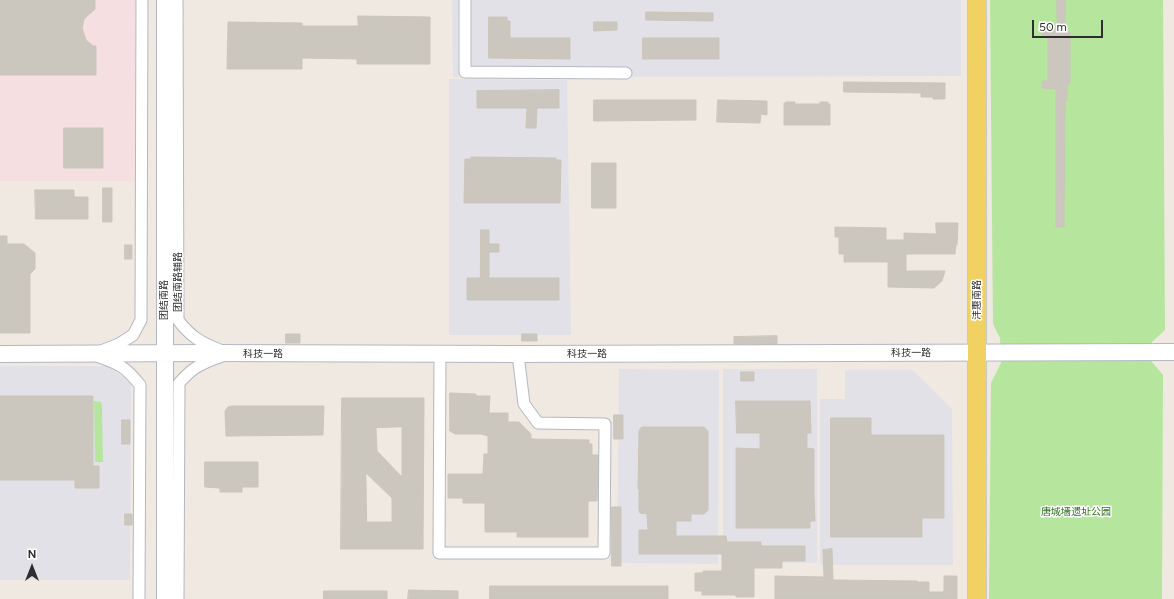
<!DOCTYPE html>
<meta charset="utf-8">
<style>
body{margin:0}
#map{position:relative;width:1174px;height:599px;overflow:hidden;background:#efe9e1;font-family:Figtree,sans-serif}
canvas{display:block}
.north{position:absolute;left:12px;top:547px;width:40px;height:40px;-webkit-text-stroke:3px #fff;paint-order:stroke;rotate:0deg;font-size:11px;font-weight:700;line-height:16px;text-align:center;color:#2e2e2e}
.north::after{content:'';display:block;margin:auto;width:14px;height:18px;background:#2e2e2e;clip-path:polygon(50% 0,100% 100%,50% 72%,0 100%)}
.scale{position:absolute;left:1032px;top:20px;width:71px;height:18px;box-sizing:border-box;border:2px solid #2e2e2e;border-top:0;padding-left:5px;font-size:12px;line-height:14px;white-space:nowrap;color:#2e2e2e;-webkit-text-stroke:3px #fff;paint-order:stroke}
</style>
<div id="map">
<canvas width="1174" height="599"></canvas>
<div class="north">N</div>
<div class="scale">50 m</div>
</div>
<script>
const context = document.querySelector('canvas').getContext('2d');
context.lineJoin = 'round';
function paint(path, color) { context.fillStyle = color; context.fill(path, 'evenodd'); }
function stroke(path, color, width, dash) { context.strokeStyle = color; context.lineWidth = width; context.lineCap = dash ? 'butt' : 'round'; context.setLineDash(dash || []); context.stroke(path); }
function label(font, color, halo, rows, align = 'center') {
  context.font = font + ' Figtree,"Noto Sans SC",sans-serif'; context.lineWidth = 3; context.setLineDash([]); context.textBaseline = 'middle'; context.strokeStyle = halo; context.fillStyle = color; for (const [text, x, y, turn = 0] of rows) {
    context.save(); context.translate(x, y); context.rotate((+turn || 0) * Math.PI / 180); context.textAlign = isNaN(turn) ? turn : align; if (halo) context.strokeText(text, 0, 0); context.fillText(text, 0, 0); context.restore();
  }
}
const industrial = new Path2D(`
 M452,0H961V76L453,77Z
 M449,79L567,80L571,335H449Z
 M0,366H107L131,382L130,580H0Z
 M619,369L719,370L718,564L617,563Z
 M723,369H817V563H723Z
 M845,370H913L952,409L953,565H820V399H845Z`);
const medical = new Path2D(`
 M0,0H136L135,181H0Z`);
const green = new Path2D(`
 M990,0H1163L1165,330L1152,342V362L1163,375L1162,599H989L991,383L1001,363L1000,338L993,324Z
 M94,401L101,402L102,406L103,462H95Z`);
const building = new Path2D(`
 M0,0H95V9L84,19L82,28L86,40L93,46H96V75H0Z
 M1057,0H1065V32H1070V84H1067V101H1065L1064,227H1056V89L1042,88V81H1048V35H1042V27H1057Z
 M646,12L713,13V21L646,20Z
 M358,16L430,17V64H357V59L302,58V69H227L228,22L302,23V26H358Z
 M489,17H507V21H510V38H570V59L489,58Z
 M594,22H617V30L594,31Z
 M643,38H719V59H643Z
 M844,82L945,83V99H933V97H921V93L844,92Z
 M559,90V108H537L536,128H526L527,108H477V91Z
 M594,100H696V120L594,121Z
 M718,100L767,101V115L761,114L760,123L717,122Z
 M786,102H795V104H820V102H828V104H830V125H784V103H786Z
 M64,128H103V168H64Z
 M471,157L556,158V160H561L560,203H464L465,159H471Z
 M592,163H616V208H592Z
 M103,188H112V222H103Z
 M35,190H74V197H88V219H36Z
 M936,223H958L957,245H956L955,254H906V271H945L942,281L934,288L888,287V262H844V254H839V237H835V227L886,228V240H904V233L936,234Z
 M481,230H489V244H499V252H489V278H559V300H467V278H480Z
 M0,236H7V244H24L35,253V269L30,274V333H0Z
 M125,245H132V259H125Z
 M286,334H300V343H286Z
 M522,334H537V341H522Z
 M777,336V344H734V337Z
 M741,372H754V381H741Z
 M450,393L476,394V396H490L489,413H508V422H519L531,434V439L589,440V444H592V455H598L597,501H588V537H517V532H485V503H463V498H448V474H483L484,454H488V436L481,434H455L450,431Z
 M0,396H93V466H99V488H75V480H0Z
 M342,398H424L423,549H341ZM402,427V477L377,451L376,428ZM366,473L392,498V522H367Z
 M736,401H810L811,433H807V448L814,449V498L815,521H810V528H736V448L760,449V433H737Z
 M232,406H324L323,435L226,436L225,411L228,407Z
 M614,415H623V439H614Z
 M831,418H871V435H944V518H922V537H831Z
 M122,420H130V444H122Z
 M642,427H704L708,431V510L704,514H691V521H676V536H726L727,542H761V546H805V561H782V568H754V597H736V595H702V591H695V573H703V571H722V554H639V530H648L647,514L640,513L639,510V489H638L639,431Z
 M205,462H258V487H242V492H220V488L205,487Z
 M612,507H621V566H612Z
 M125,514H132V525H125Z
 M832,549L833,580L917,581V582H929V592H944V576H957V599H775V576L824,577L823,550Z
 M490,586H668V599H490Z
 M409,590L458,591V599H408Z
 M324,591H387V599H324Z`);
const street = new Path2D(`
 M177,0L178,320C190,336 201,343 220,350
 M465,0V72L626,73
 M101,351L119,344L133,335L141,320L142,0
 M440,354L439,553H604L605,424L538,423L524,404L518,354
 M97,356C119,364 125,366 140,385L139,599
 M178,599L179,383C193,367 202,363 222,356`);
const secondary = new Path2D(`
 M165,0V599
 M0,354L206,353L518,354L1174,352`);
const primary = new Path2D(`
 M977,0V599`);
const streetNames = [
 ["团结南路辅路",178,282,-90],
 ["团结南路",164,300,-90],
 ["沣惠南路",977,300,-90],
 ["科技一路",911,353],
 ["科技一路",263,354],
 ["科技一路",587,354]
];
const parkNames = [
 ["唐城墙遗址公园",1076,512]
];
paint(industrial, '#e3e1e8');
paint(medical, '#f5dfe0');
paint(green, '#b6e59e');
paint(building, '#cbc7bf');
stroke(building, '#cbc5ba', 1);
stroke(street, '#b4b7c1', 13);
stroke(secondary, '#b4b7c1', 18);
stroke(primary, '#c9c9c9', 20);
stroke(street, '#fff', 11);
stroke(secondary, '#fff', 16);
stroke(primary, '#f2d163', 18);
label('10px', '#2e2e2e', '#fff', streetNames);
label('10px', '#2c6e1b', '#fff', parkNames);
</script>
